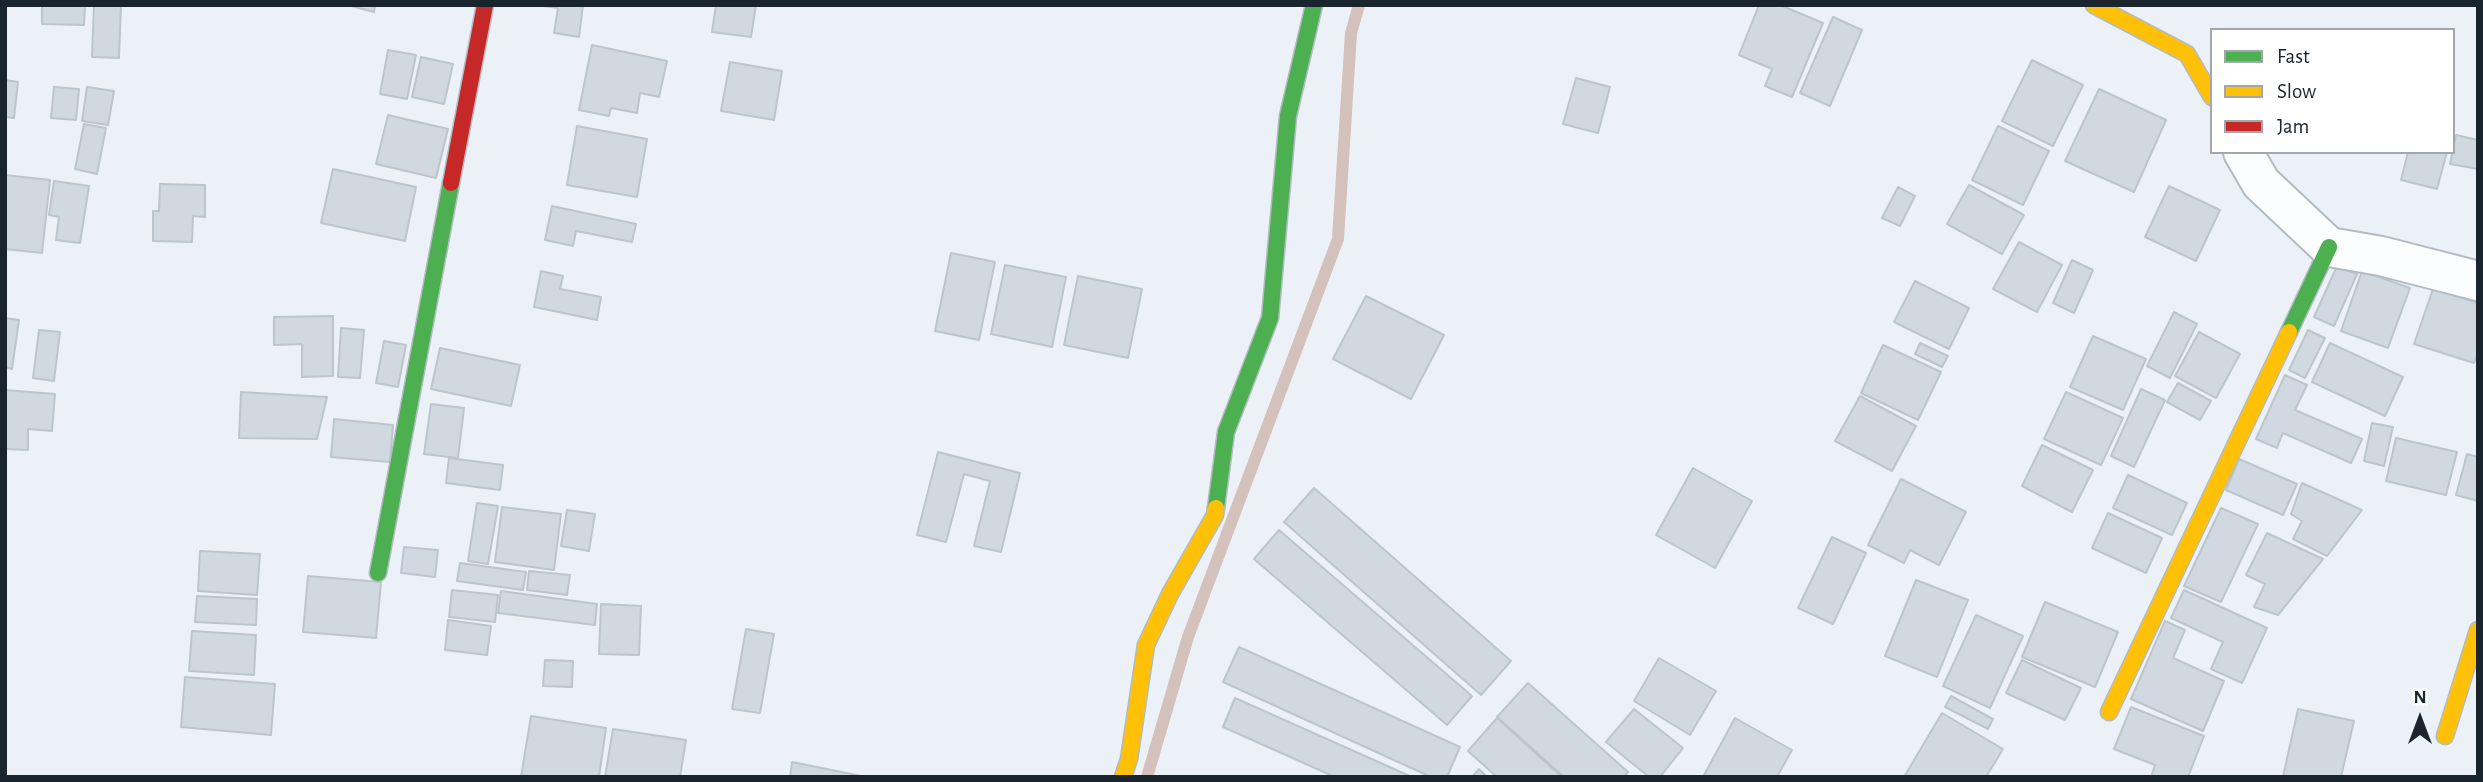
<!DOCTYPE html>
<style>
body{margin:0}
#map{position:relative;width:2483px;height:782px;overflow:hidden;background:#ebf1f7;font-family:"Alegreya Sans",sans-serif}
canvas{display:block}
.frame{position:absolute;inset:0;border:7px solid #19242d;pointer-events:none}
.legend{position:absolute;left:2210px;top:28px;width:245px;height:126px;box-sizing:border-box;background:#fff;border:2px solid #a3a7ab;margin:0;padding:9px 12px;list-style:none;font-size:21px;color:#19242d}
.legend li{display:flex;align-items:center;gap:14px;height:35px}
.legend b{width:35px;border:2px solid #a3a7ab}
.north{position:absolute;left:2385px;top:684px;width:70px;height:70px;-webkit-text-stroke:5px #fff;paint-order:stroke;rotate:0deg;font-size:19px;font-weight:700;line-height:28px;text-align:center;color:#19242d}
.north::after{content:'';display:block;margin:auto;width:24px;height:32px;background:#19242d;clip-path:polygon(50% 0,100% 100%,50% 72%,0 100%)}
</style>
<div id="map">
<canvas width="2483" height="782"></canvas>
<div class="frame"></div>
<ul class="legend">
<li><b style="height:9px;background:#4caf50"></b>Fast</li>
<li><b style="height:9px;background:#ffc107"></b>Slow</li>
<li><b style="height:9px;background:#c62828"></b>Jam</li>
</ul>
<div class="north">N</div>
</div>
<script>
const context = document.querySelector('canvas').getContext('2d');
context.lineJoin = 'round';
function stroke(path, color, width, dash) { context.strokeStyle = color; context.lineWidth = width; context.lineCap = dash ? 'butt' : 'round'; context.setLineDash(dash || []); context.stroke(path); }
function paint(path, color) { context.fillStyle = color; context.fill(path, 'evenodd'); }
const stream = new Path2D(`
 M1147,777L1188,637L1338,239L1351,33L1359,5`);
const building = new Path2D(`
 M42,5H85L84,25L42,24Z
 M94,5H121L119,58L92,57Z
 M347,5H375L374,12Z
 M536,5H583L579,37L554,33L558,8Z
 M716,5H756L751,37L712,32Z
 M1759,5H1780L1823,23L1792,97L1765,86L1772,69L1739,55Z
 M1833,17L1862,30L1830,106L1800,93Z
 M592,45L667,61L659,97L640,93L637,113L611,108L609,116L579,110Z
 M388,50L416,55L407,99L380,94Z
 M421,57L453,64L444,104L412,97Z
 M2032,60L2083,85L2053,146L2002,121Z
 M730,62L782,71L774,120L721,111Z
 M1576,78L1610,87L1598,133L1563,124Z
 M5,80L18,82L14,118L5,117Z
 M54,87L79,89L76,120L51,118Z
 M87,87L114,91L108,125L82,121Z
 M2099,89L2166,120L2134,192L2065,161Z
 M388,115L448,129L436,178L376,164Z
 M84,124L106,128L97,174L75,169Z
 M577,126L647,139L637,197L567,185Z
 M1998,126L2049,151L2023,205L1972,180Z
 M2456,135L2478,140V169L2450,164Z
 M2408,152H2447L2437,189L2401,180Z
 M333,169L416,187L405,241L321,223Z
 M5,175L50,180L42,253L5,249Z
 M54,181L89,186L80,243L56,240L59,217L49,215Z
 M160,184L205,185V217L193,216L192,242L153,241V211H159Z
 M1969,185L2024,215L2002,254L1947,224Z
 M2169,186L2220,210L2196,261L2145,237Z
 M1898,187L1915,196L1900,226L1882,218Z
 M552,206L636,224L632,242L576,231L573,246L545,240Z
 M2019,242L2062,265L2037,312L1993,289Z
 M951,253L995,262L979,340L935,331Z
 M2072,260L2093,270L2074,313L2053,303Z
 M1005,265L1066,277L1052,347L991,334Z
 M2337,266L2357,274L2334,326L2314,317Z
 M541,271L563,276L560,289L601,297L597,320L534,307Z
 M2362,271L2410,288L2388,348L2341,331Z
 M1078,276L1142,289L1128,358L1064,345Z
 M1915,281L1969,308L1949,349L1894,322Z
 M2433,289L2478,303V352L2474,363L2414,344Z
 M1366,296L1444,335L1411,399L1333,359Z
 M2174,312L2197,324L2170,378L2147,366Z
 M333,316V376L302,377V344L274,345V317Z
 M5,318L19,320L12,369L5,367Z
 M341,328L364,330L360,378L338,377Z
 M39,330L60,332L54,381L33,378Z
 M2308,330L2325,338L2305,378L2289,370Z
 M2199,332L2240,354L2216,398L2175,376Z
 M2093,336L2146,359L2123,410L2070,387Z
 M384,341L406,345L398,387L376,383Z
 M1920,343L1948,356L1942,367L1915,354Z
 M2330,343L2403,377L2385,416L2312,382Z
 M1883,345L1941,372L1918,420L1861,393Z
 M440,348L520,365L511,406L431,389Z
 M2285,375L2307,385L2295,410L2362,439L2351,463L2283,433L2277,448L2256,439Z
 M2178,383L2211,401L2200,420L2167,402Z
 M2141,389L2165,400L2134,467L2111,456Z
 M5,390L55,394L52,431L28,429V450L5,449Z
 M241,392L327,397L317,439L239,438Z
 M2066,392L2123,418L2101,465L2044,439Z
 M1860,396L1916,426L1892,471L1835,441Z
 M431,404L464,408L458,458L424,454Z
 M334,419L393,425L390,462L331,457Z
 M2372,423L2393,427L2384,466L2364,461Z
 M2396,438L2457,452L2446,495L2386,481Z
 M2042,445L2093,470L2072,512L2022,486Z
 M938,452L1020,473L1001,552L974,546L990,481L964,474L946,542L917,535Z
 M2467,454L2478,457V501L2456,495Z
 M449,458L503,465L500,490L446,483Z
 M2239,459L2297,484L2283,515L2226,490Z
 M1693,468L1752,501L1715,568L1656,535Z
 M2128,475L2187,503L2172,535L2113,508Z
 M1901,479L1966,512L1939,565L1910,550L1904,563L1868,545Z
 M2302,483L2362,510L2327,556L2293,539L2302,521L2291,514Z
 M1314,488L1511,661L1481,695L1284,522Z
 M477,503L498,506L488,564L468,561Z
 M502,507L561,514L554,570L495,562Z
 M2221,508L2258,524L2221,602L2184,586Z
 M567,510L595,514L589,551L561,546Z
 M2108,513L2162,538L2146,573L2092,548Z
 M1279,530L1472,696L1447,725L1254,559Z
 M2267,533L2323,559L2278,615L2254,607L2265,584L2246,575Z
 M1832,537L1866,553L1833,624L1798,608Z
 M404,547L438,550L435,577L401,573Z
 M200,551L260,554L257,595L198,591Z
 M460,563L526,572L523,590L457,581Z
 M529,571L570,575L567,595L527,590Z
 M308,576L381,582L376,638L303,632Z
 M1916,580L1968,600L1937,677L1885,656Z
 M452,590L498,595L495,622L449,617Z
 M2184,590L2267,628L2242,683L2211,669L2223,642L2171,618Z
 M501,591L597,604L595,625L498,613Z
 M197,596L257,599L256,625L195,622Z
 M2045,602L2118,632L2095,687L2022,657Z
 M601,604L641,606L639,655L599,654Z
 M1976,615L2023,636L1990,708L1943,686Z
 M448,620L491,626L487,655L445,650Z
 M2165,621L2185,630L2173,658L2224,681L2203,731L2131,699Z
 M746,629L774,634L760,713L732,709Z
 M192,631L256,635L254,675L189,671Z
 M1239,647L1460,747L1447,777H1431L1223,682Z
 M1659,658L1716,691L1690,735L1634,701Z
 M545,660L573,661L572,687L543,686Z
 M2022,660L2081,688L2065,720L2006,693Z
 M185,677L275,684L271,735L181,727Z
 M1528,683L1628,772L1624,777H1564L1497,717Z
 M1951,696L1993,719L1988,729L1945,707Z
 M1235,698L1412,777H1335L1223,727Z
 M2131,707L2204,736L2188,777H2151L2155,765L2114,749Z
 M1634,709L1683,748L1660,777H1649L1606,742Z
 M2298,709L2354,721L2341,777H2283Z
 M1942,713L2003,749L1986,777H1904Z
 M531,716L606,728L599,777H521Z
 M1497,718L1562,777H1497L1468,751Z
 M1735,718L1792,750L1777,777H1703Z
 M613,729L686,740L680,777H605Z
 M792,762L866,777H790Z
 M1479,769L1487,777H1472Z`);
const street = new Path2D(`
 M2243,152L2261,183L2329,247L2381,256L2478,281`);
const fast = new Path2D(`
 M2289,332L2329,247
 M1216,508L1226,432L1270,318L1288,116L1314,5
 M378,573L451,183`);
const slow = new Path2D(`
 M2094,5L2187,54L2212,97
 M2109,712L2289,332
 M2445,736L2478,630
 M1123,777L1129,759L1146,645L1170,594L1215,515L1216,508`);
const jam = new Path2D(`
 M451,183L485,5`);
stroke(stream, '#d5c1bb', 12);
paint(building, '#d0d9e0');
stroke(building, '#bdc5cc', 2);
stroke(street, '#b3bbc2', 42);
stroke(fast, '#b3bbc2', 19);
stroke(slow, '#b3bbc2', 19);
stroke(jam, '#b3bbc2', 19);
stroke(street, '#fcfdfe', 38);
stroke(fast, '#4caf50', 16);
stroke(slow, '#ffc107', 16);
stroke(jam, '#c62828', 16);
</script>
